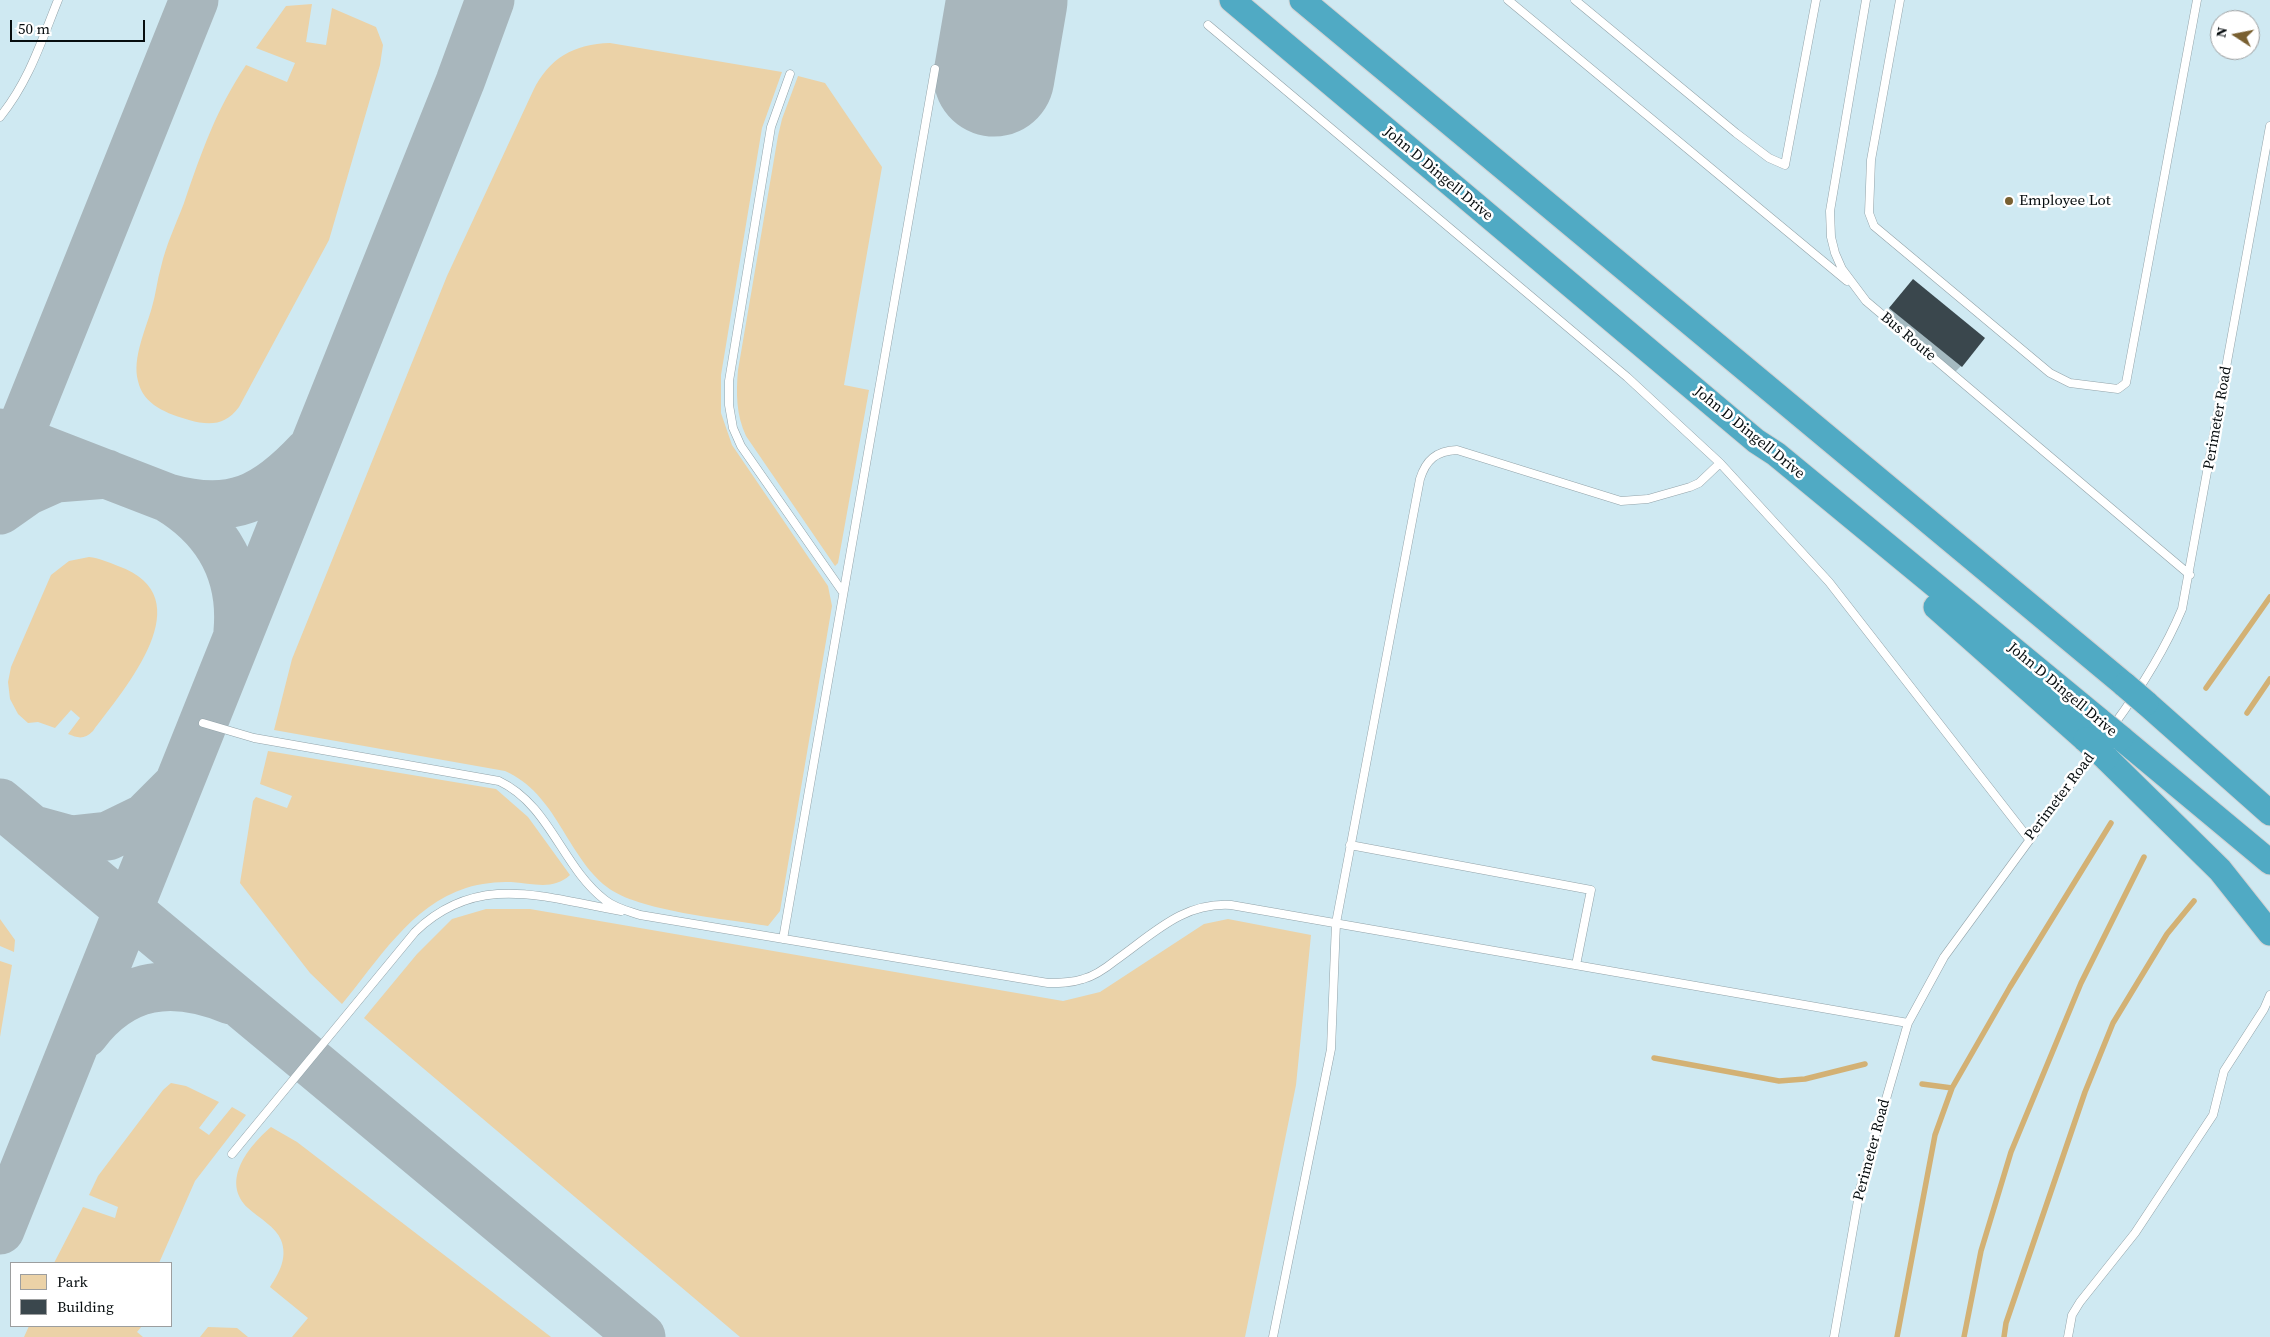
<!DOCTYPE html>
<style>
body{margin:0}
#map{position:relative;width:2270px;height:1337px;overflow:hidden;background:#e2f3fa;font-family:"Source Serif 4",serif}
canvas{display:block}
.legend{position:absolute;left:10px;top:1262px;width:162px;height:65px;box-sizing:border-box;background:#fff;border:1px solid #9c9e9f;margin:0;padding:6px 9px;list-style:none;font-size:15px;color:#070d0f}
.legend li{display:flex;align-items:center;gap:10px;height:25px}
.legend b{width:25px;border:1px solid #9c9e9f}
.north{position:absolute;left:2210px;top:10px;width:50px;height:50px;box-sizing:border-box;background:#fff;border:1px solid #9c9e9f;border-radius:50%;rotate:281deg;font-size:14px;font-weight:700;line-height:20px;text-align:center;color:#070d0f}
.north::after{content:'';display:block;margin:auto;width:18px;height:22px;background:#796031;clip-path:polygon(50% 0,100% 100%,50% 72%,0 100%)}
.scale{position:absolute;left:10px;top:20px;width:135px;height:22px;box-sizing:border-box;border:2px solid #070d0f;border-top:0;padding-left:6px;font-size:15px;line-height:18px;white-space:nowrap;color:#070d0f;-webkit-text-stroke:4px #fff;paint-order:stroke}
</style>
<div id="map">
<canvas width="2270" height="1337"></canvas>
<ul class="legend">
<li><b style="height:14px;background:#ebd2a7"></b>Park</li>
<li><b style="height:14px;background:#3a474d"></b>Building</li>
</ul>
<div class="north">N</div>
<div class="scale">50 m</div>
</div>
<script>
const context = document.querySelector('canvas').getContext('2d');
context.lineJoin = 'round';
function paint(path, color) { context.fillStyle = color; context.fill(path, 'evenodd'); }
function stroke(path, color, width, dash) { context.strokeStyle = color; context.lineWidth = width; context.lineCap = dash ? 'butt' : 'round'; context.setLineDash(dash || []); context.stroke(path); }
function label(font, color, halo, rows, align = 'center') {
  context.font = font + ' "Source Serif 4",serif'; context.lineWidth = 5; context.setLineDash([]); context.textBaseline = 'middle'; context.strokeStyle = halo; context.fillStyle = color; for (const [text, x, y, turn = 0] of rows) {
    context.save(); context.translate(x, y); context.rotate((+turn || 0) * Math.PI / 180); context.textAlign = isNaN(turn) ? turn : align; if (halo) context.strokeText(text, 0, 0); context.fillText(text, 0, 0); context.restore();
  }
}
const built = new Path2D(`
 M0,0H2270V1337H0ZM2220,20H2250V50H2220ZM11,1263H171V1326H11Z`);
const green = new Path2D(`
 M312,4L306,42L326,45L332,8L376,27L383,45L380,65L329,240L239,407C226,425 210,426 189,420C168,414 143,405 138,381C132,358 146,329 152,307C156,294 157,280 161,267C166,245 176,224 184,203C202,151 215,112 246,65L287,82L295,63L256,48L286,6Z
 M610,43L782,72L762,128L721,375V413L732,445L828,586L832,606L780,911L768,926C727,919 637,911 607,887C566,855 557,794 505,771L274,730L292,659L447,276L533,91C549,58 574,44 610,43Z
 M798,76L825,83L882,167L844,385L869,390L838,563L835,566L746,436C736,415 736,393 738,370L778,136L782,119Z
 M89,557C99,558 108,562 118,566C205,597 125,688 93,731C84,740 78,738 68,734L80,718L71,710L55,728L38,722L28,723L18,714L10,699L8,682L11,667L51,575L69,561Z
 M268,751L496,789L528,817L570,875C553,891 532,883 511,882C496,882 481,883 466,888C411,905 377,962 342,1004L310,973L240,883L253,801L256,797L287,808L292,796L260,784Z
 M486,909H530L1063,1001L1100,992L1204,924L1228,919L1311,935L1296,1085L1245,1337H740L364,1018L417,954L452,919Z
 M0,919L15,940L14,952L0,946Z
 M0,961L12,965L0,1037Z
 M171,1083L186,1086L219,1102L199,1128L209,1135L232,1107L246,1115L195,1181L159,1263H54L83,1207L115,1218L118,1207L89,1195L98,1176L163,1090Z
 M271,1127L297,1142L551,1337H292L308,1318L270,1287C279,1273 288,1258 281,1240C276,1227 259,1218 248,1208C220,1181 249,1146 271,1127Z
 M29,1326H142L137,1332L143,1337H24Z
 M208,1327L237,1328L248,1337H200Z`);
const shadow = new Path2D(`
 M1913,280L1961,366L1954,373L1883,316Z`);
const stream = new Path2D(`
 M2206,688L2270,597
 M2247,713L2270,679
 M1654,1058L1779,1081L1805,1079L1865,1064
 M1922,1084L1952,1088
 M1897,1337L1935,1135L1952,1088L2010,987L2111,823
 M1964,1337L1981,1251L2011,1152L2081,983L2144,857
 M2004,1337L2006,1323L2085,1092L2113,1023L2167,934L2194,901`);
const taxiway = new Path2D(`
 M0,433L168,498
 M0,483L194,0
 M0,510L27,491L56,478L107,474
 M238,631C243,573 218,528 168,498C232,516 266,498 309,452
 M0,803L641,1337
 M31,829L71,840L108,836L145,818L178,785
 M84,1034C123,982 172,976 231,1000
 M0,1230L460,82L490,0`);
const runway = new Path2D(`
 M994,76L1007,0`);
const building = new Path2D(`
 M1913,279L1985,338L1962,367L1889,308Z`);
const service = new Path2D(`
 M1508,0L1847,281
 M1575,0L1736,133L1769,158L1785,165L1816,0
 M1866,0L1830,211L1831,237L1835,253L1842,269L1866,301L2190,575
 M1900,0L1871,160L1869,213L1874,226L2050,373L2070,383L2118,389L2126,383L2197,0
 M1208,25L1627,377L1720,463L1829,582L2029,839
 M790,74L771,127L729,381V405L733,428L741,446L842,591
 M0,117C29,81 41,42 58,0
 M203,723L254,738L499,781C550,805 562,867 605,900C615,908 628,911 640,915L1048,983C1060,983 1071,983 1083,979C1095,976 1106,968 1116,960C1153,934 1183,902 1231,905L1908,1023
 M2113,726C2141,688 2164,652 2182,609L2270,126
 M1350,845L1591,890L1576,965
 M783,939L935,69
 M232,1154L415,932C478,871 545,898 621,911
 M1273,1337L1331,1049L1336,923L1420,479C1426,460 1436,451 1457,450L1621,501L1648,499L1690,487L1699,483L1720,463
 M1834,1337L1860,1189L1908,1023L1944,957L2094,752
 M2068,1337L2072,1315L2080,1302L2135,1233L2213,1115L2224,1071L2264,1009L2270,995`);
const trunk = new Path2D(`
 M1232,0L1756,441L1776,454L2100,721
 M1302,0L2125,685
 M1936,607L2086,740
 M2146,703L2270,813
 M2121,738L2270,862
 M2106,758L2220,870L2270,933`);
const trunkBridge = new Path2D(`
 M2125,685L2146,703
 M2100,721L2121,738
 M2086,740L2106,758`);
const markers = [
 [2009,201,5,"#796031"]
];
const streetNames = [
 ["John D Dingell Drive",1438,174,40],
 ["Bus Route",1908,337,40],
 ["Perimeter Road",2218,418,-80],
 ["John D Dingell Drive",1749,433,39],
 ["John D Dingell Drive",2062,690,40],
 ["Perimeter Road",2060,797,-53],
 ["Perimeter Road",1872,1150,-75]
];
const poiNames = [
 ["Employee Lot",2019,201]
];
paint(built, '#cfe9f2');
paint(green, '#ebd2a7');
paint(shadow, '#0003');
stroke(stream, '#d3b174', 5.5);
stroke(taxiway, '#a8b6bc', 49);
stroke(runway, '#a8b6bc', 121);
paint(building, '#3a474d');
stroke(service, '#93a3a9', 9);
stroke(trunk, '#d2d3d4', 27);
stroke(service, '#fff', 8);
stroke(trunk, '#50aac4', 25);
stroke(trunkBridge, '#d2d3d4', 27, []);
stroke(trunkBridge, '#50aac4', 25);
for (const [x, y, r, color] of markers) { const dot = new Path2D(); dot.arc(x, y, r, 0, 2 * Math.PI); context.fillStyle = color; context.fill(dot); stroke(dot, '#fff', 2); }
label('15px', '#070d0f', '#fff', streetNames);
label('15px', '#070d0f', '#fff', poiNames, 'left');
</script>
